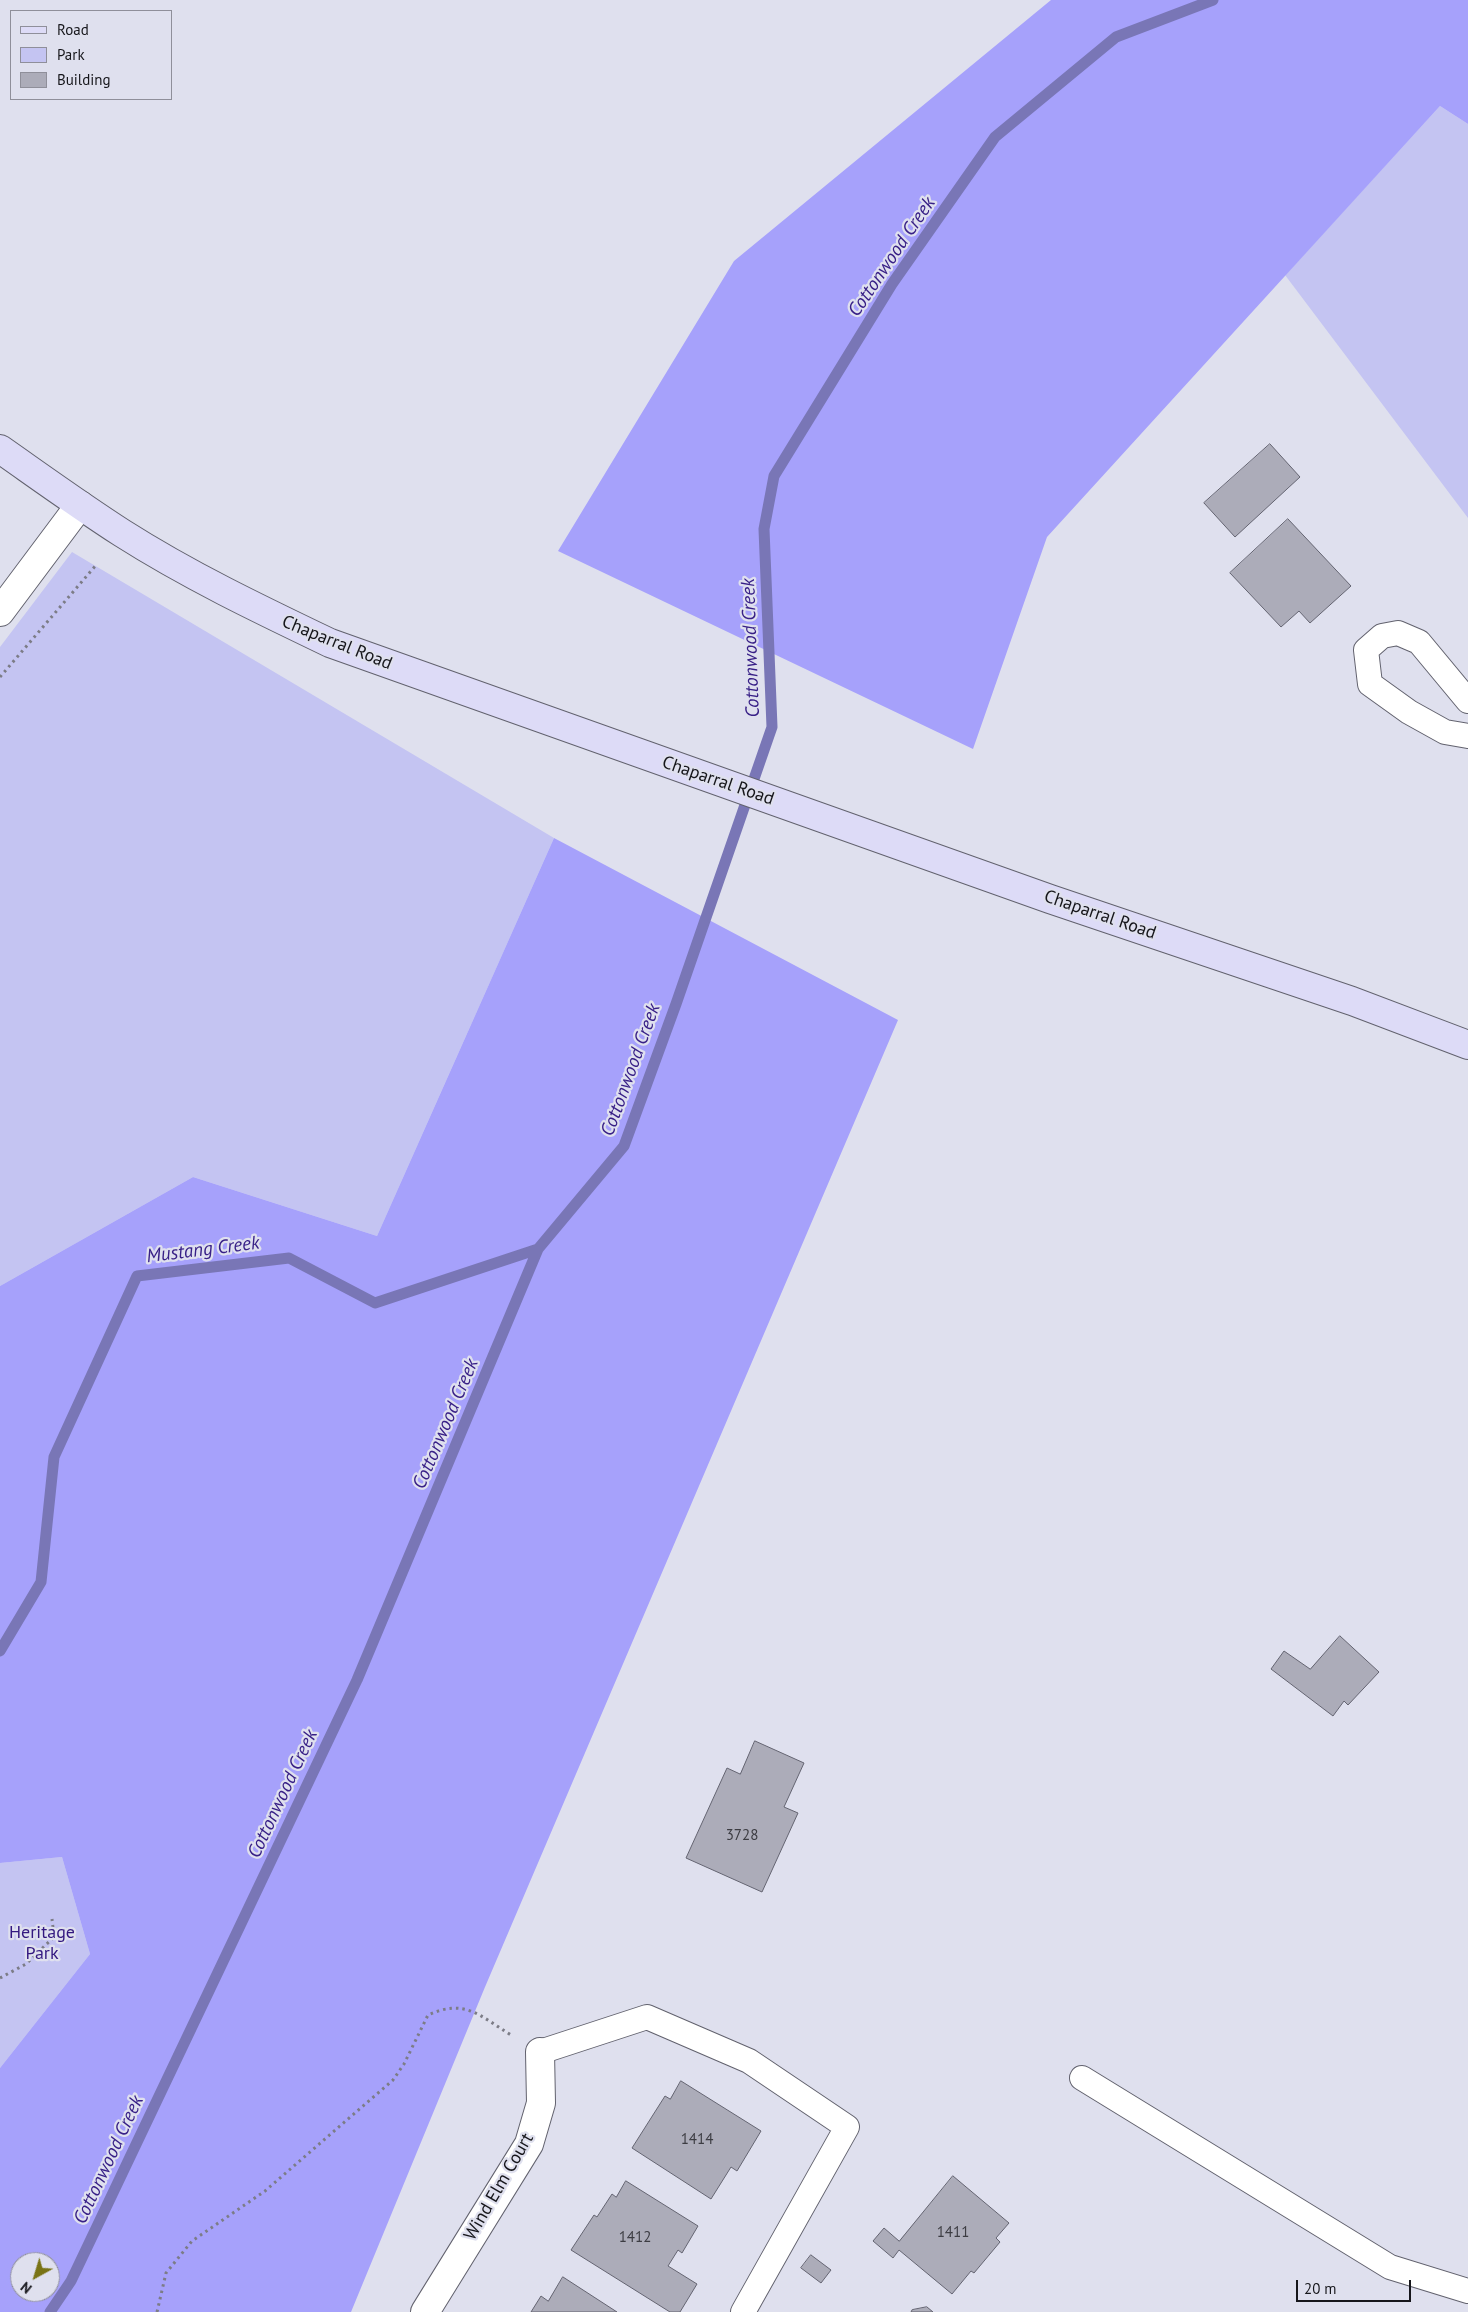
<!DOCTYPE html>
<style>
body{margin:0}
#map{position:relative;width:1468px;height:2312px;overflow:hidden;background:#dfe0ee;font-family:"PT Sans",sans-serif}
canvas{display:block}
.legend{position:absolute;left:10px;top:10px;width:162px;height:90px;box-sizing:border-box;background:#dfe0ee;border:1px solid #8f8f9a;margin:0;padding:6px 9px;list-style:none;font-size:15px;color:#16161b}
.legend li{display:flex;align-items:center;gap:10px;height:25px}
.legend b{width:25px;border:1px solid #8f8f9a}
.north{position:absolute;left:10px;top:2252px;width:50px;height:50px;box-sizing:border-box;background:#dfe0ee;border:1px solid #8f8f9a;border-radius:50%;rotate:219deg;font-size:14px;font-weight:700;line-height:20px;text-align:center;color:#16161b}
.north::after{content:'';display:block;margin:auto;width:18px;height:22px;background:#797315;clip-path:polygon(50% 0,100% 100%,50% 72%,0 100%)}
.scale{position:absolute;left:1296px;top:2280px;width:115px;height:22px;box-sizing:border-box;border:2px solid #16161b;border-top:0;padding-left:6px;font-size:15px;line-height:18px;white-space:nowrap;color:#16161b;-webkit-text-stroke:4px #dfe0ee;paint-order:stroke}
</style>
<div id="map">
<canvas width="1468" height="2312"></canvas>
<ul class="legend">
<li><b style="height:6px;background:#dddbf7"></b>Road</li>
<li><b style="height:14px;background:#c4c4f2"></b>Park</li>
<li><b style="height:14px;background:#acacb9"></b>Building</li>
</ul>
<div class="north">N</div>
<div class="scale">20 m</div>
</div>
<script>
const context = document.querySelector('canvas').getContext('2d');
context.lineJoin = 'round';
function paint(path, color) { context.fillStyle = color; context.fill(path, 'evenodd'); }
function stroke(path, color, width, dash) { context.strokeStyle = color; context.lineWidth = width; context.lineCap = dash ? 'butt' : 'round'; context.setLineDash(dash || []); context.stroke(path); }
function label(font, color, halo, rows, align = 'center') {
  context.font = font + ' "PT Sans",sans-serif'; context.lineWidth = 4.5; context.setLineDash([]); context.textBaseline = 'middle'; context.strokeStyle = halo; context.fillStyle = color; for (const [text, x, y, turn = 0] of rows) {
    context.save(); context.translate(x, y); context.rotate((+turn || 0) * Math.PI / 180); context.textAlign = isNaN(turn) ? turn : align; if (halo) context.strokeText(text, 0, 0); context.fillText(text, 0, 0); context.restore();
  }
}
const green = new Path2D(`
 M1440,106L1468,124V518L1285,275Z
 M72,552L554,838L377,1236L193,1177L0,1286V647Z
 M62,1857L90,1954L0,2068V1863Z`);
const forest = new Path2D(`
 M1051,0H1468V124L1440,106L1047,537L973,749L558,551L734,261Z
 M554,838L898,1020L485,1987L351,2312H0V2068L90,1954L62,1857L0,1863V1286L193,1177L377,1236ZM20,2262H50V2292H20Z`);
const stream = new Path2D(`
 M0,1651L41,1582L54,1457L137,1276L289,1258L375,1303L538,1249
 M50,2312L71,2281L357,1680L538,1249L624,1146L676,1004L772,727L764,529L774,476L892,284L995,137L1116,37L1213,0`);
const building = new Path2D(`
 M1270,444L1300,477L1235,537L1204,503Z
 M1288,519L1351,586L1310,623L1299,611L1281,627L1230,573Z
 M1340,1636L1379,1672L1348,1705L1344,1701L1333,1716L1271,1669L1284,1651L1310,1669Z
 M755,1741L804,1763L784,1807L798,1813L762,1892L686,1858L727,1768L740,1774Z
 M681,2081L761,2131L737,2171L731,2167L711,2199L632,2148L665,2096L670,2099Z
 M953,2176L1009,2223L996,2238L1000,2242L974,2273L971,2271L952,2294L899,2250L893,2258L873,2241L884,2228L899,2241Z
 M626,2181L698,2226L682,2253L678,2250L668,2266L697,2284L680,2312H670L571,2250L594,2215L597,2217L612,2194L616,2197Z
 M811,2255L831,2270L821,2283L801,2268Z
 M563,2277L617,2312H531L541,2296L548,2301Z
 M927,2307L933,2312H911L912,2310Z`);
const path = new Path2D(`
 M0,677L97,564
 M0,1978L26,1964L54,1937L52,1919
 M157,2312L166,2273L192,2241L265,2191L393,2080L404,2064L428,2015C465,1998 480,2016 511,2035`);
const service = new Path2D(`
 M1468,701L1419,642L1398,633L1382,636L1366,650L1370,684L1409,712L1445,732L1468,736
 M540,2052L647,2017L749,2061L847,2127L743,2312
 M1082,2078L1390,2267L1468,2291`);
const minor = new Path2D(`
 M0,612L80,505
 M425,2312L529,2144L541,2103L540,2052`);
const secondary = new Path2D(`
 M0,449C40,477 80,506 122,533C188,575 259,609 330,643L1050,899L1352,1001L1468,1045`);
const numberNames = [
 ["3728",742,1836],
 ["1414",697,2140],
 ["1411",953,2233],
 ["1412",635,2238]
];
const streetNames = [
 ["Chaparral Road",337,643,22],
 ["Chaparral Road",718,781,19],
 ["Chaparral Road",1100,915,19],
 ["Wind Elm Court",499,2187,-60]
];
const parkNames = [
 ["Heritage",42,1933],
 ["Park",42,1954]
];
const waterNames = [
 ["Cottonwood Creek",892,257,-56],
 ["Cottonwood Creek",751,648,-92],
 ["Cottonwood Creek",631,1070,-70],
 ["Mustang Creek",203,1250,-7],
 ["Cottonwood Creek",446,1424,-67],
 ["Cottonwood Creek",283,1794,-65],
 ["Cottonwood Creek",109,2160,-65]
];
paint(green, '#c4c4f2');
paint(forest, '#a6a1fb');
stroke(stream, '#7976b6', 11);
paint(building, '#acacb9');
stroke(building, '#646471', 1);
stroke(service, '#62626e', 26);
stroke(minor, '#62626e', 30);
stroke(secondary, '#62626e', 30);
stroke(path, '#7c7c86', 3, [2.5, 4]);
stroke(service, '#fff', 24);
stroke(minor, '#fff', 28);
stroke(secondary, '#dddbf7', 28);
label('15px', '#3c3c42', null, numberNames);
label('18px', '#16161b', '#dfe0ee', streetNames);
label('18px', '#331880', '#dfe0ee', parkNames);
label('italic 19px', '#382087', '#dfe0ee', waterNames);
</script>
